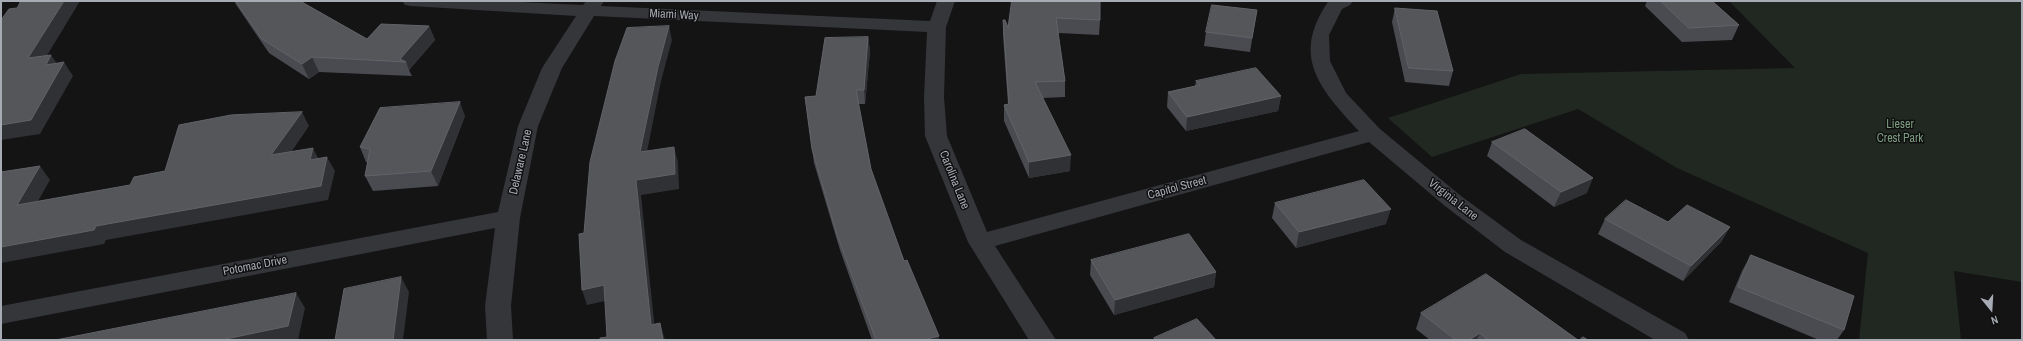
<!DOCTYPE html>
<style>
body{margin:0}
#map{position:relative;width:2023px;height:341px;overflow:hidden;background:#141415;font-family:"Archivo Narrow",sans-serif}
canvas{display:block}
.frame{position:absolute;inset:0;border:2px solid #a7abb4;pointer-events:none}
.north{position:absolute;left:1971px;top:289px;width:40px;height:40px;-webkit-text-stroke:3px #0f0f10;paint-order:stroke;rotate:162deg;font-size:11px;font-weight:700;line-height:16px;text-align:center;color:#a7abb4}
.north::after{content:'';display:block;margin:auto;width:14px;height:18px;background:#a7abb4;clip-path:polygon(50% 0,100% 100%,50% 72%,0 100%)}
</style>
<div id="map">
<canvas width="2023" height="341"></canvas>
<div class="frame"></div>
<div class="north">N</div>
</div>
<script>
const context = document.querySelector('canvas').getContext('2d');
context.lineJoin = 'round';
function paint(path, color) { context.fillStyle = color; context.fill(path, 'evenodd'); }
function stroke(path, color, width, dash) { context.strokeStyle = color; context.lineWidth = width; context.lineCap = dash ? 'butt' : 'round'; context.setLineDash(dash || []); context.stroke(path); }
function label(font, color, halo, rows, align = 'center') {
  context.font = font + ' "Archivo Narrow",sans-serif'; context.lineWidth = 3; context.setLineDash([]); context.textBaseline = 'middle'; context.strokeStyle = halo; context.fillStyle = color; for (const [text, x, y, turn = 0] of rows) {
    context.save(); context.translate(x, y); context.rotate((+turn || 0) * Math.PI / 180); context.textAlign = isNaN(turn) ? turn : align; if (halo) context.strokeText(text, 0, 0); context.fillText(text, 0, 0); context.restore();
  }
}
const green = new Path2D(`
 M1729,1H2022V282L1954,271L1961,340H1859L1868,253L1677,168L1578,109L1432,157L1388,118L1521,74L1795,68Z`);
const street = new Path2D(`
 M402,1H498L583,5L586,1H604L601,6L930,21L937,1H955L946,27L944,97L947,136L987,232L1359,131C1321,90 1290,57 1328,2L1353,1L1350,5L1342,9L1329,35L1330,61L1346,93L1380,129L1461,196L1521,240L1685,333L1689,340H1655L1505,252L1445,206L1369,142L995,246L1056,340H1029L968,242L925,136L924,97L927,32L594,16L562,68L538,126L520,218L511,306L513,340H487L485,306L495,228L1,324V306L498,212L518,126L542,68L576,16L411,6L405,5Z`);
const wall = new Path2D(`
 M234,1H300L367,39L429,26L435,40L409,70L412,76L319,72L309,79L269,53L237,6Z
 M1012,1L1100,20L1099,35L1058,33L1065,81V97L1043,98L1070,171L1029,178L1004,121V105L1008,104L1003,35V20L1008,27Z
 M1647,1H1712L1739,25L1732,40L1682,42L1645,6Z
 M1395,8L1453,71L1449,86L1405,82L1392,22Z
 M1257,10L1250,52L1204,46L1206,32Z
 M868,37L870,51L865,104H858L871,169L904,261L939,336V340H872L840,250L814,163L805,97L816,96Z
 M1196,81L1281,96L1278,111L1186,131L1167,107L1168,92L1195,86Z
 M465,116L438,186L373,191L365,176L368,162H366L360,147Z
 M1492,142L1587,193L1554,207L1487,156Z
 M1275,203L1386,224L1296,248L1272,218Z
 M1605,219L1668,222L1730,227L1721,242L1683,281L1598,234Z
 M1751,255L1844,330L1837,340H1819L1729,302L1742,271Z
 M1091,260L1216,272L1214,287L1114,315L1090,275Z
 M1421,313L1578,340H1430L1416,329Z`);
const shadedWall = new Path2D(`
 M64,1H80L37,72L28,58Z
 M429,26L435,40L409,70L406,62L400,59Z
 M669,26L672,40L661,81L644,167L640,152L658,67Z
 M868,37L870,51L865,104L864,90Z
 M51,55L60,68L64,62L73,76L40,134L1,140V125L46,65Z
 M312,57L319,72L309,79L302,64Z
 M1281,96L1278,111L1186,131L1187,117Z
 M460,102L465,116L438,186L431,171Z
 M302,112L309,126L279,170L271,155Z
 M674,147L678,162L679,189L641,195L656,340L651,325L636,180Z
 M313,148L320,162L310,160Z
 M1071,155L1070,171L1029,178V162Z
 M327,157L335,171L328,200L106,240L104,244L1,263V247L96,226Z
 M40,166L50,180L28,219L17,205Z
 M1593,178L1587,193L1554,207L1561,192Z
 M1391,209L1386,224L1296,248L1299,232Z
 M1730,227L1721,242L1683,281L1691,266Z
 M1216,272L1214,287L1114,315L1115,300Z
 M401,277L409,292L403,340H393Z
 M604,285L609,300L587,305L582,290Z
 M296,293L305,308L298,340H221Z
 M660,323L665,340H663Z
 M1480,333L1477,340H1469Z
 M939,336V340H923Z`);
const building = new Path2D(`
 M21,1H64L28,58L51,55L46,65L64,62L31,120L1,125V20L9,9L17,8Z
 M236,1H300L367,39L381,24L429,26L400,59L406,62L312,57L302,64L262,39Z
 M1012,1H1100V20L1056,18L1065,81L1035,82L1071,155L1029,162L1004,105L1009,104L1003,20H1005L1008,27Z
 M1661,1H1712L1739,25L1689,28Z
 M1212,5L1257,10L1252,38L1206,32Z
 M1395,8L1437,11L1453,71L1409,68Z
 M669,26L658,67L640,152L674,147L675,174L636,180L651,325L660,323L663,340H600V338L607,337L604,285L582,290L579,234L584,233L590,162L615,61L627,28Z
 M868,37L864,90H856L871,169L904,261L907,260L939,336L923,340H876L837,235L812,149L805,97L816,96L825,38Z
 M1256,68L1281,96L1187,117L1168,92L1200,85L1196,81Z
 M460,102L431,171L365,176L370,149L360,147L380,108Z
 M302,112L271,155L313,148L310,160L327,157L321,186L96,226L94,230L1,247V172L40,166L17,205L130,185L134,177L165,171L179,125L231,115Z
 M1525,129L1593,178L1561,192L1492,142Z
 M1364,180L1391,209L1299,232L1275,203Z
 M1626,200L1668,222L1687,205L1730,227L1691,266L1605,219Z
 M1189,234L1216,272L1115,300L1091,260Z
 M1751,255L1854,296L1844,330L1738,287Z
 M1486,274L1578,340H1488L1480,333L1469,340H1456L1421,313Z
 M401,277L393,340H335L344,289Z
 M296,293L288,326L221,340H56Z
 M1197,319L1216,340H1156L1154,338Z
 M1583,337L1588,340H1580Z`);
const streetNames = [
 ["Miami Way",674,15,3],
 ["Delaware Lane",521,162,-77],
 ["Carolina Lane",954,180,68],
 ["Capitol Street",1177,188,-15],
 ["Virginia Lane",1453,200,38],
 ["Potomac Drive",255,266,-11]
];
const parkNames = [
 ["Lieser",1900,125],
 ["Crest Park",1900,139]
];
paint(green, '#202821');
paint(street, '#35363a');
paint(wall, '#4a4b50');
paint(shadedWall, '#303134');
paint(building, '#54565a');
stroke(building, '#616368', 1);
label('12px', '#a7abb4', '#0f0f10', streetNames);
label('12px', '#7f9e82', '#0f0f10', parkNames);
</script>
